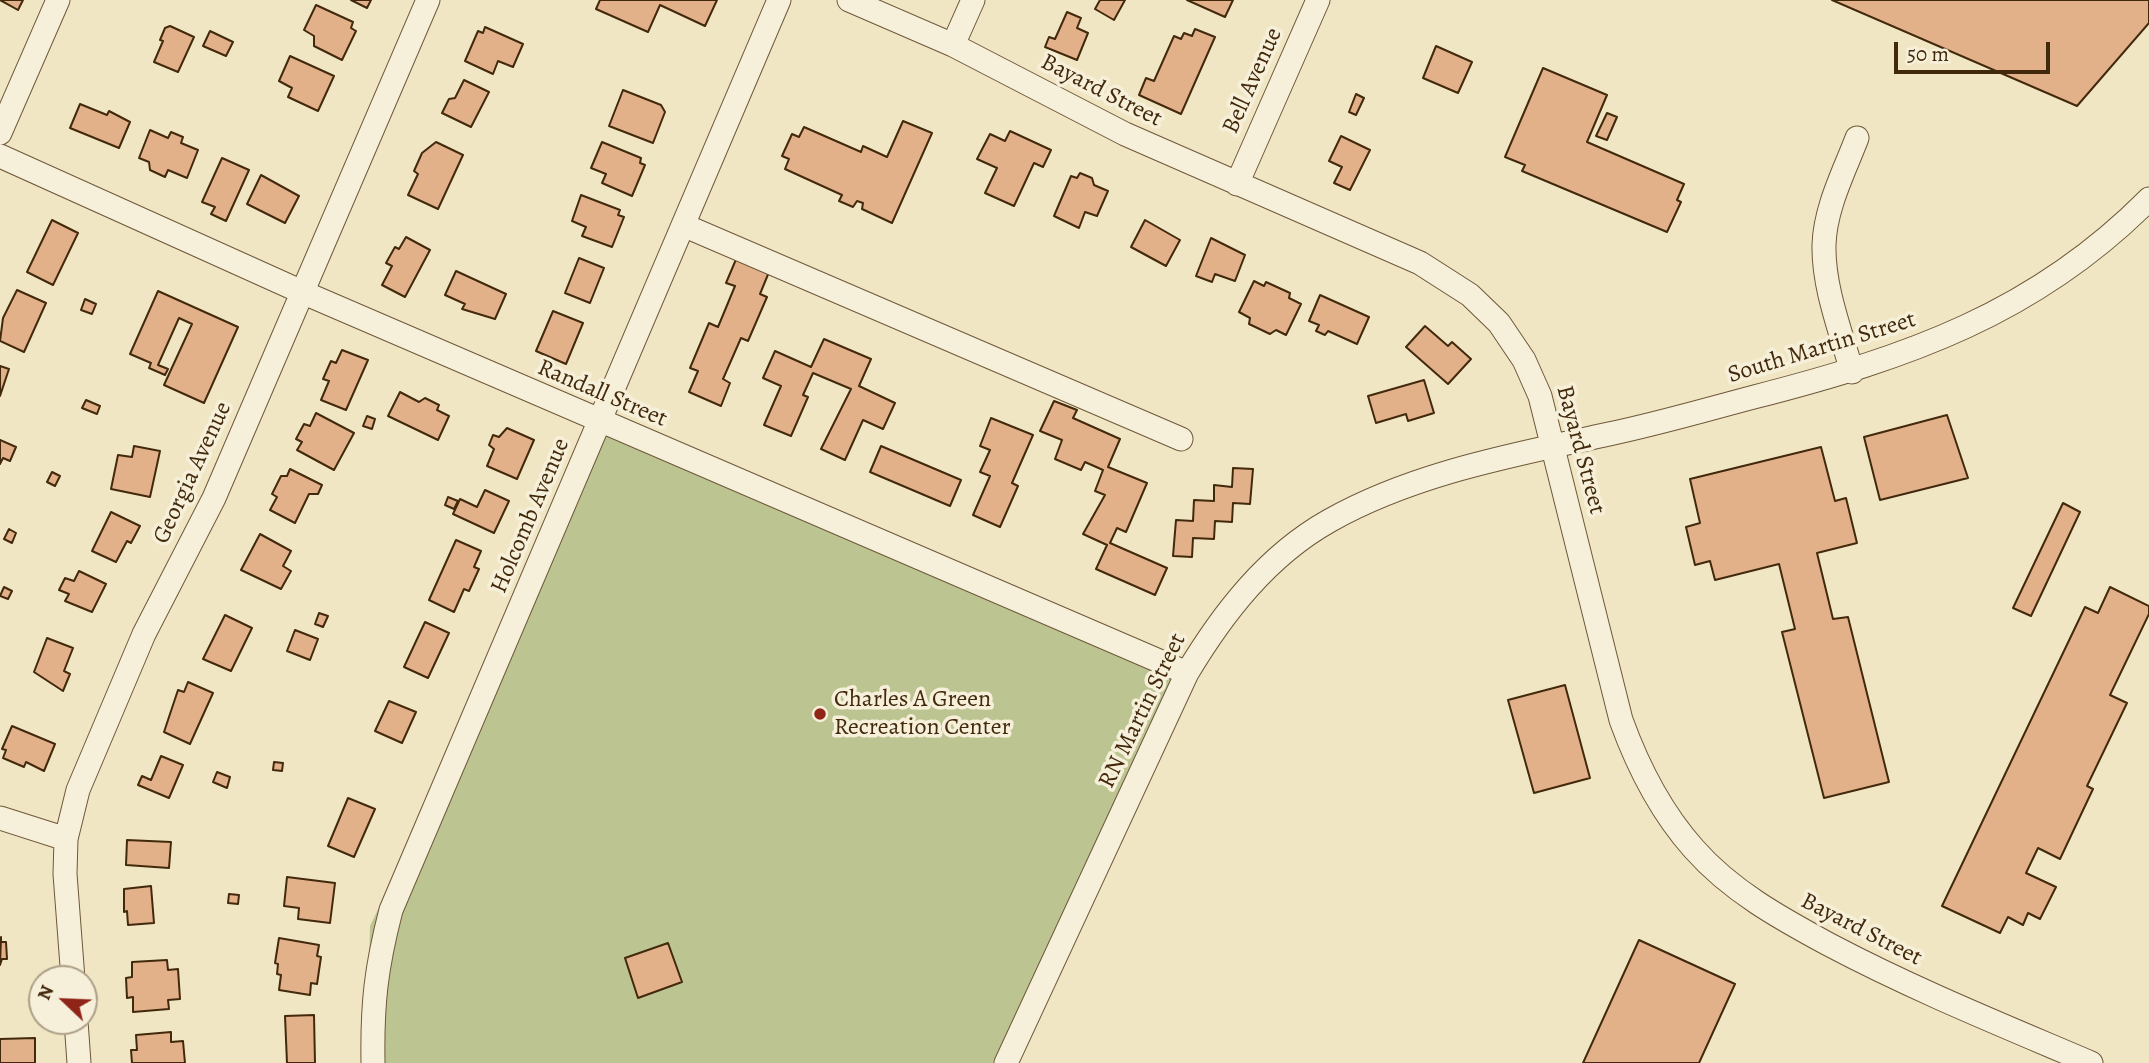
<!DOCTYPE html>
<style>
body{margin:0}
#map{position:relative;width:2149px;height:1063px;overflow:hidden;background:#f1e6c4;font-family:Alegreya,serif}
canvas{display:block}
.north{position:absolute;left:28px;top:965px;width:70px;height:70px;box-sizing:border-box;background:#f6efd9;border:2px solid #aea087;border-radius:50%;rotate:293deg;font-size:19px;font-weight:700;line-height:28px;text-align:center;color:#42290c}
.north::after{content:'';display:block;margin:auto;width:24px;height:32px;background:#8f2418;clip-path:polygon(50% 0,100% 100%,50% 72%,0 100%)}
.scale{position:absolute;left:1894px;top:42px;width:156px;height:32px;box-sizing:border-box;border:4px solid #42290c;border-top:0;padding-left:9px;font-size:21px;line-height:24px;white-space:nowrap;color:#42290c;-webkit-text-stroke:5px #f6efd9;paint-order:stroke}
</style>
<div id="map">
<canvas width="2149" height="1063"></canvas>
<div class="north">N</div>
<div class="scale">50 m</div>
</div>
<script>
const context = document.querySelector('canvas').getContext('2d');
context.lineJoin = 'round';
function paint(path, color) { context.fillStyle = color; context.fill(path, 'evenodd'); }
function stroke(path, color, width, dash) { context.strokeStyle = color; context.lineWidth = width; context.lineCap = dash ? 'butt' : 'round'; context.setLineDash(dash || []); context.stroke(path); }
function label(font, color, halo, rows, align = 'center') {
  context.font = font + ' Alegreya,serif'; context.lineWidth = 7; context.setLineDash([]); context.textBaseline = 'middle'; context.strokeStyle = halo; context.fillStyle = color; for (const [text, x, y, turn = 0] of rows) {
    context.save(); context.translate(x, y); context.rotate((+turn || 0) * Math.PI / 180); context.textAlign = isNaN(turn) ? turn : align; if (halo) context.strokeText(text, 0, 0); context.fillText(text, 0, 0); context.restore();
  }
}
const green = new Path2D(`
 M607,433L1187,677L1009,1063H367L370,926Z`);
const building = new Path2D(`
 M0,0H23L18,10Z
 M351,0H371L367,8Z
 M600,0H717L705,26L660,5L648,32L596,9Z
 M1100,0H1125L1114,20L1095,9Z
 M1187,0H1233L1225,17Z
 M1832,0H2149V23L2077,106Z
 M316,5L353,22L351,28L356,31L342,60L314,46V36L304,30Z
 M1067,12L1081,18L1077,28L1088,33L1077,60L1045,47L1049,37L1055,39Z
 M170,26L194,37L178,72L154,62L163,41L160,40L165,28Z
 M485,27L523,44L513,67L498,61L493,74L465,61L478,31L483,33Z
 M1195,29L1215,37L1181,114L1139,95L1146,78L1154,81L1174,36L1181,39L1184,33L1192,36Z
 M210,31L233,42L226,56L203,46Z
 M1436,46L1472,62L1458,93L1423,78Z
 M290,56L334,76L318,111L288,97L292,88L279,81Z
 M1543,68L1607,95L1587,142L1684,184L1677,200L1681,202L1667,232L1522,171L1525,165L1505,157Z
 M464,80L489,92L471,127L442,113L449,99L455,98Z
 M623,90L661,105L665,112L653,143L609,126Z
 M1356,94L1364,98L1356,115L1349,112Z
 M80,104L107,115L109,111L130,122L119,148L70,128Z
 M1607,113L1617,117L1607,140L1596,136Z
 M903,121L932,133L892,223L862,209L863,203L857,201L853,207L839,201L842,195L785,169L789,159L782,156L792,134L799,137L804,127L861,152L863,146L887,157Z
 M150,130L168,138L171,132L183,137L181,143L198,150L187,178L168,170L165,177L150,170L149,162L139,158Z
 M1010,131L1051,150L1043,167L1034,163L1014,206L985,193L997,168L977,159L990,134L1005,141Z
 M1341,136L1370,150L1350,190L1334,183L1342,167L1329,161Z
 M436,142L463,155L438,209L408,195L418,174L414,171L422,153Z
 M602,142L641,158L640,163L645,165L632,196L602,183L606,174L591,168Z
 M222,158L249,170L226,221L211,214L215,207L202,202Z
 M1080,173L1092,178L1094,185L1108,191L1097,216L1085,212L1079,228L1054,216L1071,176L1077,178Z
 M261,175L299,196L285,223L247,204Z
 M581,195L620,210L618,215L624,217L612,247L582,236L586,227L572,221Z
 M52,220L78,233L53,285L27,272Z
 M1145,220L1180,240L1166,266L1131,247Z
 M406,237L430,250L405,297L382,285L392,266L386,263L395,247L399,249Z
 M1211,238L1245,255L1235,281L1215,274L1212,282L1196,276Z
 M737,257L769,272L760,294L767,297L748,341L741,338L723,379L730,383L721,406L689,392L698,371L690,368L709,323L718,327L735,286L726,283Z
 M579,258L604,268L590,303L565,293Z
 M456,271L506,294L495,319L462,309L465,304L445,295Z
 M1254,281L1264,286L1266,282L1290,293L1289,298L1301,304L1286,335L1276,330L1270,334L1249,324L1250,318L1239,312Z
 M17,290L46,303L24,352L0,341L3,318Z
 M158,291L238,327L204,403L164,385L192,324L179,318L158,365L168,369L165,375L149,368L151,363L130,354Z
 M1320,295L1369,317L1357,344L1328,331L1325,335L1316,331L1319,325L1309,321Z
 M85,299L96,304L92,314L81,310Z
 M553,311L583,323L566,364L536,351Z
 M1425,326L1448,346L1452,342L1471,359L1448,384L1406,347Z
 M824,339L871,359L859,386L895,403L883,429L863,420L845,460L821,449L851,389L813,373L803,395L808,397L791,436L764,425L781,386L763,378L775,351L811,367Z
 M342,350L368,360L346,410L321,400L329,381L323,379L331,361L336,363Z
 M0,366L9,369L0,396Z
 M1424,380L1434,413L1408,421L1406,414L1376,423L1368,396Z
 M400,392L419,402L425,398L439,405L437,410L449,416L438,440L388,416Z
 M86,400L100,406L97,414L82,408Z
 M1054,401L1077,410L1073,418L1120,439L1108,467L1147,483L1126,532L1117,528L1110,543L1167,568L1155,595L1096,569L1107,545L1083,534L1105,495L1095,491L1103,470L1085,462L1081,470L1055,459L1062,440L1040,431Z
 M316,413L354,433L334,470L297,450L302,442L296,439L304,424L310,426Z
 M1947,415L1968,478L1880,500L1864,437Z
 M367,416L375,419L372,429L363,426Z
 M991,418L1033,435L1012,483L1018,486L1000,527L973,515L990,476L980,472L990,450L980,446Z
 M507,428L534,440L517,479L487,466L494,449L489,445L493,435L499,437Z
 M0,440L16,447L10,461L3,458L0,464Z
 M134,446L160,451L150,497L111,489L118,455L132,457Z
 M881,446L961,480L950,506L870,472Z
 M1821,447L1835,501L1846,498L1857,543L1817,553L1833,619L1848,617L1889,782L1824,798L1782,632L1795,629L1779,564L1715,580L1710,561L1695,565L1686,527L1700,523L1690,479Z
 M1233,468L1253,469L1250,504L1233,503L1232,522L1215,521L1214,539L1193,538L1192,557L1173,556L1176,520L1193,521L1194,500L1214,501V485L1232,487Z
 M290,469L322,485L318,494H309L295,523L270,510L277,497L272,494L281,476H287Z
 M52,472L60,476L55,486L47,482Z
 M485,490L509,501L494,533L453,514L460,499L477,507Z
 M448,497L458,501L454,509L445,505Z
 M2063,503L2080,512L2031,616L2013,608Z
 M111,512L140,526L131,543L127,541L116,562L92,551Z
 M9,529L16,533L12,543L4,539Z
 M260,534L291,551L283,566L291,571L281,589L241,570Z
 M456,540L481,551L474,567L479,569L469,591L464,589L454,612L429,600Z
 M79,571L106,584L92,612L65,601L69,594L59,590L65,578L74,581Z
 M4,587L12,591L8,599L0,596Z
 M2110,587L2149,606V614L2110,695L2127,703L2087,786L2093,789L2060,859L2038,848L2026,873L2056,887L2040,919L2028,913L2023,925L2008,917L2000,933L1942,906L2085,607L2098,613Z
 M319,613L328,616L323,627L315,624Z
 M225,615L252,628L231,671L203,659Z
 M425,622L449,633L428,678L404,667Z
 M295,630L318,639L310,660L287,651Z
 M47,638L73,648L64,671L70,674L63,691L34,672Z
 M188,682L213,693L190,744L164,732L178,690L184,692Z
 M1565,685L1590,778L1534,793L1508,700Z
 M389,701L416,712L402,743L375,731Z
 M12,726L55,744L44,771L26,762L24,767L3,758L6,750L2,749Z
 M161,756L183,765L169,798L138,785L142,776L151,780Z
 M274,762L283,763L282,771L273,770Z
 M217,772L230,777L227,788L213,782Z
 M348,798L375,809L354,857L328,846Z
 M127,840L171,842L169,868L126,865Z
 M287,877L335,883L330,923L298,919L299,908L284,906Z
 M151,886L154,923L128,925L127,911L124,912V889Z
 M229,894L239,895L238,904L228,903Z
 M1,937V942H6L7,959H2L0,965Z
 M279,938L319,945L317,956L321,957L317,984L311,983L310,995L279,990L281,975L277,974L278,964L275,963Z
 M1639,940L1735,984L1699,1063H1583Z
 M668,943L682,982L638,998L625,958Z
 M167,960L168,970L178,969L180,999L168,1000L169,1009L133,1012V997L127,998L126,978L132,977V962Z
 M314,1015L315,1063H287L285,1016Z
 M171,1032V1042L183,1041L185,1063H132L131,1050H137L136,1035Z
 M35,1038V1063H0V1039Z`);
const minor = new Path2D(`
 M849,0L953,45L1125,134L1420,263L1470,295L1499,323L1524,360L1540,396L1621,720C1638,767 1660,811 1694,849C1731,891 1780,918 1828,944C1913,989 2002,1025 2091,1063
 M953,45L973,0
 M0,133L58,0
 M0,156L302,292L1187,673
 M1237,184L1318,0
 M683,225L1181,439
 M1852,372C1841,332 1823,287 1824,245C1825,208 1844,172 1857,138
 M0,818L66,839
 M73,979L65,874L66,839L78,790L144,634L214,498L428,0
 M76,1021L79,1063
 M373,1063C372,1004 376,968 391,910L779,0
 M1006,1063L1187,673C1223,613 1267,556 1329,521C1414,473 1514,455 1609,434C1657,424 1705,410 1754,397C1906,358 2035,314 2149,199`);
const markers = [
 [820,714,7,"#8f2418"]
];
const streetNames = [
 ["Bell Avenue",1253,81,-66],
 ["Bayard Street",1101,91,27],
 ["South Martin Street",1822,348,-17],
 ["Randall Street",602,394,23],
 ["Bayard Street",1580,450,75],
 ["Georgia Avenue",193,473,-65],
 ["Holcomb Avenue",531,516,-67],
 ["RN Martin Street",1143,711,-64],
 ["Bayard Street",1861,930,27]
];
const poiNames = [
 ["Charles A Green",834,700],
 ["Recreation Center",834,728]
];
paint(green, '#bcc492');
paint(building, '#e2b18a');
stroke(building, '#42290c', 2);
stroke(minor, '#6e583a', 25);
stroke(minor, '#f6efd9', 23);
for (const [x, y, r, color] of markers) { const dot = new Path2D(); dot.arc(x, y, r, 0, 2 * Math.PI); context.fillStyle = color; context.fill(dot); stroke(dot, '#f6efd9', 2.5); }
label('24px', '#42290c', '#f6efd9', streetNames);
label('24px', '#42290c', '#f6efd9', poiNames, 'left');
</script>
